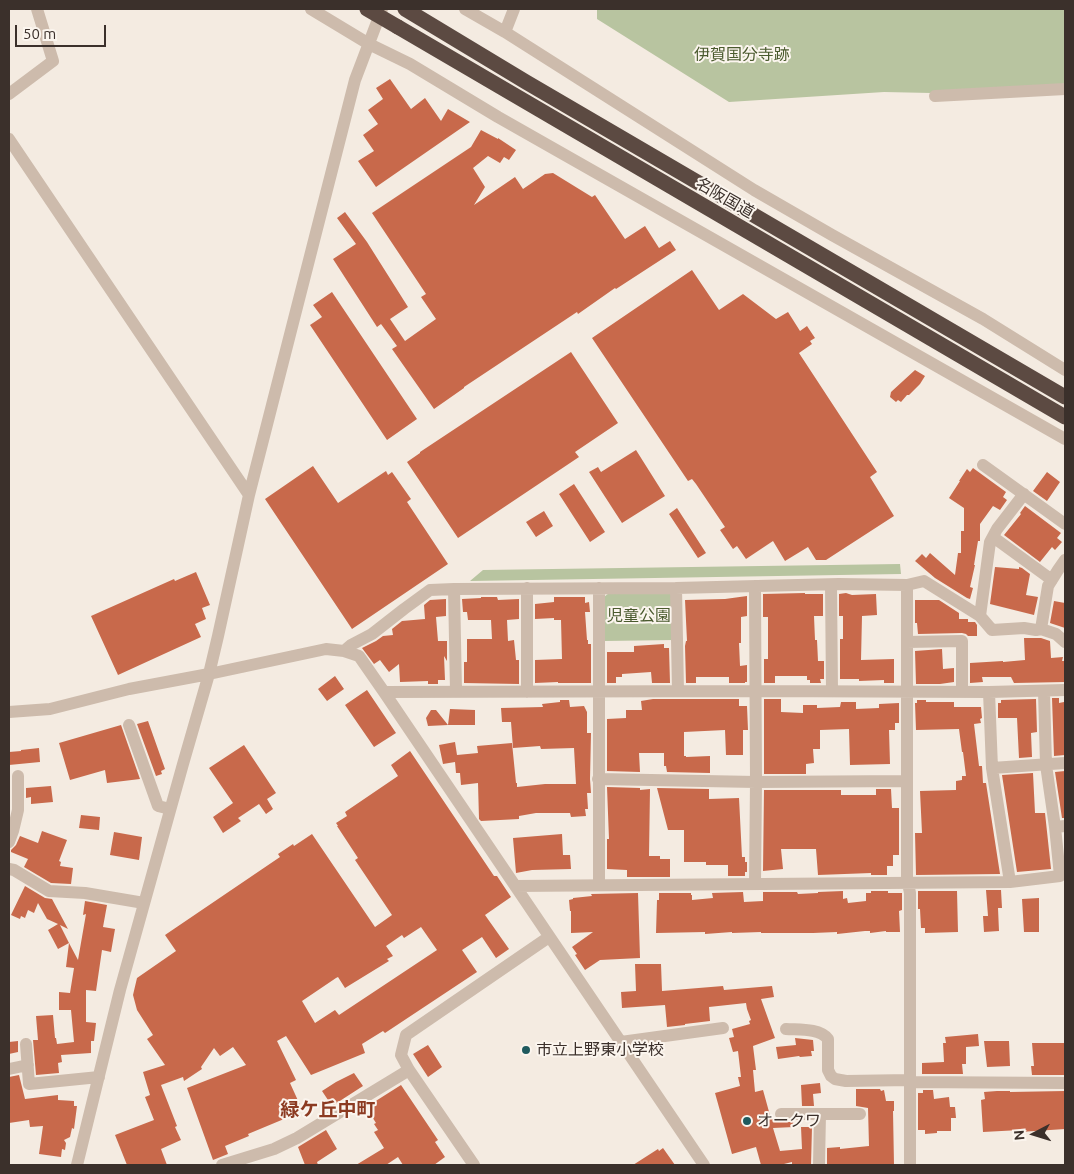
<!DOCTYPE html>
<meta charset="utf-8">
<style>
body{margin:0}
#map{position:relative;width:1074px;height:1174px;overflow:hidden;background:#f4ebe1;font-family:Ubuntu,sans-serif}
canvas{display:block}
.frame{position:absolute;inset:0;border:10px solid #3b302b;pointer-events:none}
.north{position:absolute;left:1009px;top:1109px;width:50px;height:50px;-webkit-text-stroke:4px #fbf5ee;paint-order:stroke;rotate:265deg;font-size:14px;font-weight:700;line-height:20px;text-align:center;color:#3b302b}
.north::after{content:'';display:block;margin:auto;width:18px;height:22px;background:#3b302b;clip-path:polygon(50% 0,100% 100%,50% 72%,0 100%)}
.scale{position:absolute;left:15px;top:25px;width:91px;height:22px;box-sizing:border-box;border:2px solid #3b302b;border-top:0;padding-left:6px;font-size:15px;line-height:18px;white-space:nowrap;color:#3b302b;-webkit-text-stroke:4px #fbf5ee;paint-order:stroke}
</style>
<div id="map">
<canvas width="1074" height="1174"></canvas>
<div class="frame"></div>
<div class="north">N</div>
<div class="scale">50 m</div>
</div>
<script>
const context = document.querySelector('canvas').getContext('2d');
context.lineJoin = 'round';
function paint(path, color) { context.fillStyle = color; context.fill(path, 'evenodd'); }
function stroke(path, color, width, dash) { context.strokeStyle = color; context.lineWidth = width; context.lineCap = dash ? 'butt' : 'round'; context.setLineDash(dash || []); context.stroke(path); }
function label(font, color, halo, rows, align = 'center') {
  context.font = font + ' Ubuntu,"Noto Sans JP",sans-serif'; context.lineWidth = 4; context.setLineDash([]); context.textBaseline = 'middle'; context.strokeStyle = halo; context.fillStyle = color; for (const [text, x, y, turn = 0] of rows) {
    context.save(); context.translate(x, y); context.rotate((+turn || 0) * Math.PI / 180); context.textAlign = isNaN(turn) ? turn : align; if (halo) context.strokeText(text, 0, 0); context.fillText(text, 0, 0); context.restore();
  }
}
const green = new Path2D(`
 M597,9H1065V86L931,93L884,92L729,102L597,19Z
 M900,564L901,574L470,581L483,570Z
 M667,592L672,595L674,640L605,641L604,597L609,593Z`);
const building = new Path2D(`
 M390,79L411,109L425,98L441,121L448,109L470,122L376,187L358,161L374,151L363,135L378,124L368,110L383,99L376,88Z
 M481,130L498,139V138L516,150L509,160L504,157L500,163L488,156L473,168L485,187L474,205L515,177L523,189L545,174L553,173L592,197L595,195L625,239L645,226L659,248L670,241L676,250L616,289L615,288L578,314L577,312L464,387V388L434,409L392,349L397,346L381,324L377,327L333,259L356,244L337,218L345,212L367,242L408,307L390,319L405,341L436,319L421,297L426,294L372,213L471,147Z
 M692,270L719,310L743,294L776,319L788,312L800,331L807,326L815,338L810,341L812,344L799,353L877,472L870,477L894,516L826,560H816L808,547L785,561L773,541L746,559L737,546L733,549L720,530L725,527L696,484L692,479L688,481L592,338Z
 M332,292L417,419L387,440L310,325L322,317L313,305Z
 M571,352L618,423L575,452L579,457L458,538L407,462L420,453V452Z
 M915,370L925,376L920,384L909,395H907L901,402L898,400L896,402L890,397L891,392Z
 M636,450L665,496L622,523L589,472L598,467L601,472Z
 M313,466L338,503L386,471L388,475L392,472L411,499L407,502L448,564L352,629L265,499Z
 M973,468L1006,492L1003,497L1007,500L1000,510L993,506L980,524V541H978L974,565H975L970,587L973,588L970,599L967,598L935,578L915,561L922,554L926,558L930,553L955,575L958,553H961V531H964V508L949,498L960,481H959L967,469L970,472Z
 M1047,472L1060,482L1047,501L1033,491Z
 M574,484L605,532L590,542L559,494Z
 M1025,506L1061,533L1057,538L1062,542L1055,550L1052,547L1040,562L1004,535L1021,514L1020,513Z
 M677,508L706,553L698,558L669,514Z
 M544,511L553,526L536,537L526,522Z
 M995,567L1019,569V567L1022,568L1030,574L1026,595L1038,597L1034,615L990,604Z
 M196,572L210,605L202,608L206,619L195,624L201,637L118,675L91,616L174,579L175,581Z
 M805,593V594H823V616H814L815,640H817L818,661H824V679H820L821,683H810V680H807V676H775V683H764V659H768V617H763V594Z
 M846,593L852,595L876,594L877,615L862,616L861,660L894,659V683H884V680L859,681V679H840V639H843V616H839V594Z
 M747,596V616L741,617V643H739L740,666L747,665V682H745V683H729V677H696V683H686L685,646L686,641H687L685,600L725,599Z
 M481,597H497L498,600L519,599V619L507,620L508,641L514,640L516,660H519V684L464,683V662H467V639H492L491,620H468L467,612H463L462,599L481,598Z
 M554,597H585V603L589,602L590,612H585L587,640H588V644H591V683H558V682L535,683V660L562,659L561,620H554V618L535,619V604L554,602Z
 M446,599V616L436,617L438,641H447V661L444,656L445,680H438V684H428V681L400,682L399,664L389,672L380,660L374,664L362,648L376,641L383,636L393,635L392,629L402,621L425,619L424,605L430,600Z
 M915,600H939L959,613V619H968V622H975L977,625V636H968L966,634L962,633L918,634L917,623H915Z
 M1054,601L1065,603V628L1050,623Z
 M1024,638H1041L1050,641L1051,658L1063,657L1062,661H1065V682L1014,683L1011,677H982L983,682L970,683V663L1003,661V662L1025,660Z
 M664,644V648H669L670,683H652L651,672L622,674V677H616V683H607V652H634V646Z
 M942,649L943,669L954,668V682L940,684H916L915,651Z
 M335,676L344,689L327,701L318,689Z
 M367,690L396,733L374,747L345,705Z
 M1052,698H1059V703L1064,702L1065,707V755L1054,756Z
 M653,699H739V706H747L748,730H743V755H726L725,730L684,732V756H686V757L710,756V773L667,772L666,766H664V753H639L640,772L607,771V719L626,718V710H642L641,701Z
 M764,699H781V712L803,713V705H817V708L840,707L841,702H856V709L879,708V704L899,703V723H895V730H889L890,764L850,765L849,729L820,730V749H813L814,763L806,764V774H764Z
 M1036,699L1037,732L1031,733L1032,757L1019,758L1017,718H998V703H1001V700Z
 M560,700H569L570,707L584,706L587,712V733H591L590,779L591,793H587L588,809H585L586,816L571,817L570,813H536L519,816V819L481,821L479,819L478,783L461,785L460,773H456L455,762L443,764L439,745L455,742L457,755L478,753L477,746L512,743L516,783H517V787L545,784H576L574,748L541,749L540,746L513,748L511,722H502L501,708L543,707L542,704L560,702Z
 M917,700H926V702H954V707H981L982,718L980,719L981,723L974,724L979,766H982L983,783H986L1000,874L916,875L915,833H922L920,791L956,790V781L962,780V776H966L963,752H962L959,729L916,730L915,703H917Z
 M450,709L475,710V725H448Z
 M431,710H436L448,725L428,726L426,718Z
 M148,721L165,769L161,771L162,774L156,776L137,724Z
 M121,725L140,779L107,783L105,770L70,780L59,743Z
 M244,745L276,793L267,799L273,809L266,814L259,804L238,818L241,821L223,833L213,817L233,803L209,768Z
 M39,748L40,762L9,765V752L21,751V750Z
 M410,751L494,876H497L511,897L485,915L509,949L496,958L482,937L462,950L477,972L385,1033L383,1031L362,1044L365,1053L311,1075L286,1036L277,1041L296,1080L290,1083L300,1105L282,1114L284,1119L248,1134L249,1136L225,1146L228,1154L213,1160L187,1088L246,1065L233,1047L220,1056L214,1048L201,1067L202,1069L184,1081L183,1077L161,1085L177,1126L175,1127L181,1140L161,1149L167,1165H127L115,1135L154,1120L145,1097L150,1095L143,1072L165,1065L147,1039L153,1035L137,1010L133,995L137,978L176,951L165,935L280,857L278,854L293,844L294,846L312,834L375,927L392,915L355,860L358,858L337,826H338L336,823L347,816L345,812L398,776L391,765ZM421,927L437,950L339,1015L335,1010L315,1023L302,1001L336,978L338,977L345,988L389,961L387,959L393,956L386,946L402,935L404,938Z
 M1065,771V818H1062L1055,772Z
 M1033,773L1035,813H1045L1051,869L1017,872L1002,775Z
 M51,786L53,802L31,804V797L26,798V788Z
 M607,787L640,788V790L650,789L649,856H660V859H670V877H627V870L607,869V839H609Z
 M657,788L709,789V799L739,798L742,857H745V862H747V872H745V876H728V865H706V862H684V830H668Z
 M876,789H891L892,808H899V855H893V866H887V875H871V873L818,875L816,849H781L783,869L763,871L764,790H841V795H876Z
 M81,815L100,817L99,830L79,828Z
 M42,831L67,840L59,861L61,862L60,866L73,868L71,884L51,883L24,867L28,859L11,852V850L16,845L20,836L38,843Z
 M114,832L142,837L139,860L110,855Z
 M562,834L563,855H570L571,869L532,870L516,873L513,838Z
 M25,886L45,898L52,899L68,929L60,925L69,943L58,949L48,930L58,924L47,919L38,903L34,913L28,910L25,918L21,916L20,919L11,915Z
 M986,890H1001L1002,908H998L999,931L984,932L983,916H988Z
 M843,891V899L847,898L848,903L866,901V893H871V891H888V893H902V910L899,911L900,932H886V931L870,933V931H865L837,934V932L813,933H761V932L732,933V932L705,934V932L656,933L657,900H659V893H691V895H692V900L713,898L712,893L743,892L744,902L763,901V892H797L798,894L818,893V892Z
 M918,891H957L958,932L925,933V928H921L920,909H918Z
 M638,893L640,958L600,960L585,970L575,955L577,954L572,947L593,932L571,933V911H570L569,900L573,899V898L592,896L591,894Z
 M1039,898V932H1024L1022,899Z
 M85,901L107,905L103,927L115,929L111,952L102,950L96,991L86,990V1022L96,1023L94,1041H91V1053L61,1055L62,1062L58,1063L59,1073L36,1075L33,1040H38L36,1016L53,1015L55,1038H56L57,1044L74,1042L71,1010H59V992L70,993L74,968L66,967L69,943L78,960L86,914L83,915Z
 M635,964H661L662,991L723,986L724,990L772,986L774,997L761,999L775,1038L753,1046L756,1070H753L755,1092L763,1090L771,1119H775L781,1122H793L794,1127L773,1128L780,1151L802,1149L801,1127H812L811,1165H792V1162L780,1165H761L756,1147L732,1154L715,1093L740,1086L738,1077H741L738,1051L733,1052L729,1038L734,1037L732,1029L750,1024L749,1021L751,1020L747,1009L746,1003L709,1007L710,1021L685,1024V1025L667,1027L665,1005L622,1008L621,992L636,991Z
 M978,1034L979,1046L966,1047V1064H962L963,1074H922V1063L944,1062L943,1043H946L945,1037Z
 M795,1038L813,1040L814,1051H811L812,1056L800,1057L799,1056L778,1059L776,1047L796,1045Z
 M18,1041V1052L9,1054V1042Z
 M984,1041H1009L1010,1066L987,1067Z
 M1032,1043H1065V1075H1032L1031,1066H1034Z
 M428,1045L442,1067L428,1077L413,1054Z
 M354,1073L363,1086L332,1106L322,1091L336,1082Z
 M19,1075L25,1099L58,1095V1100L74,1101V1106H77L74,1129L72,1128L70,1137L64,1140L66,1143L65,1150L62,1149L61,1157L39,1154L43,1126L30,1127L29,1120L9,1123V1077Z
 M820,1083L821,1093L813,1094L814,1106H802L801,1085Z
 M401,1085L438,1140L435,1142L445,1157L434,1165H403L398,1157L386,1165H356L384,1148L374,1132L378,1130L374,1124L376,1123L369,1112L374,1109L371,1104Z
 M856,1089H880L881,1091L884,1090L886,1101H894V1111H893L894,1165H827V1148L840,1147V1149L869,1146L868,1108L856,1106Z
 M923,1090H933L934,1099L949,1097L950,1107H955L956,1118H951V1131H937V1133L925,1134V1130H918V1093H923Z
 M997,1091H1010V1092L1065,1091V1129L1020,1132V1130L983,1132L981,1100L985,1099L984,1092Z
 M326,1130L337,1149L317,1162L318,1165H305L298,1147Z
 M663,1148L675,1165H633L658,1149L659,1151Z`);
const minor = new Path2D(`
 M311,9L369,44L410,64L498,117L1065,439
 M465,9L505,32L754,190L832,235L983,319L1065,370
 M505,32L514,9
 M9,94L53,61L37,9
 M935,96L1065,89
 M9,139L249,495
 M983,465L1065,524
 M993,537L1052,580
 M831,585L832,691
 M907,585V878L910,893V1165
 M755,586L756,782L755,884
 M527,588V692
 M676,588L678,691
 M454,589L456,691
 M980,616L990,542L997,529L1024,494
 M1041,629L1048,586L1058,570L1065,560
 M907,642L962,641V691
 M344,651L351,645L372,634L404,609L430,590L454,589L676,588L839,584L907,585L924,581L980,616L992,630L1024,628L1036,630L1041,629L1056,634L1065,642
 M1044,691L1046,765L1055,827
 M384,692L755,691L989,692L1065,690
 M989,692L992,768L1010,882
 M9,712L50,709L129,689L209,674L326,649L344,651L359,656L384,692L704,1165
 M129,725L158,806L170,809
 M992,768L1065,763
 M598,779L756,782L907,781
 M9,842L13,831L18,810V776
 M9,869L14,870L49,891L85,893L144,903
 M599,885V588
 M515,886L1010,882L1060,876L1055,827L1065,826
 M786,1029C799,1030 819,1028 828,1039V1070L831,1076L835,1079L846,1081L910,1080
 M621,1042L723,1028
 M26,1044L29,1084L99,1077
 M9,1069L28,1065
 M910,1082L1065,1083
 M781,1114H860
 M77,1165L120,990L183,764L209,674L218,636L249,495L355,80L382,9
 M222,1165L274,1149L297,1138L409,1070
 M474,1165L409,1070L401,1055L406,1035L549,937
 M819,1165L820,1114`);
const highway = new Path2D(`
 M405,9L526,82L1065,397
 M398,27L1065,417`);
const highwayBridge = new Path2D(`
 M367,9L398,27`);
const markers = [
 [526,1050,5,"#1f5a5e"],
 [747,1121,5,"#1f5a5e"]
];
const parkNames = [
 ["伊賀国分寺跡",742,55],
 ["児童公園",639,616]
];
const streetNames = [
 ["名阪国道",725,198,30]
];
const poiNames = [
 ["市立上野東小学校",536,1050],
 ["オークワ",757,1121]
];
const quarterNames = [
 ["緑ケ丘中町",328,1110]
];
paint(green, '#b8c4a0');
paint(building, '#c8694b');
stroke(minor, '#cdbbac', 12);
stroke(highway, '#5c4a42', 15);
stroke(highwayBridge, '#5c4a42', 15);
for (const [x, y, r, color] of markers) { const dot = new Path2D(); dot.arc(x, y, r, 0, 2 * Math.PI); context.fillStyle = color; context.fill(dot); stroke(dot, '#fbf5ee', 2); }
label('16px', '#4a5a2e', '#fbf5ee', parkNames);
label('16px', '#3b302b', '#fbf5ee', streetNames);
label('16px', '#3b302b', '#fbf5ee', poiNames, 'left');
label('bold 19px', '#8c3b22', '#fbf5ee', quarterNames);
</script>
